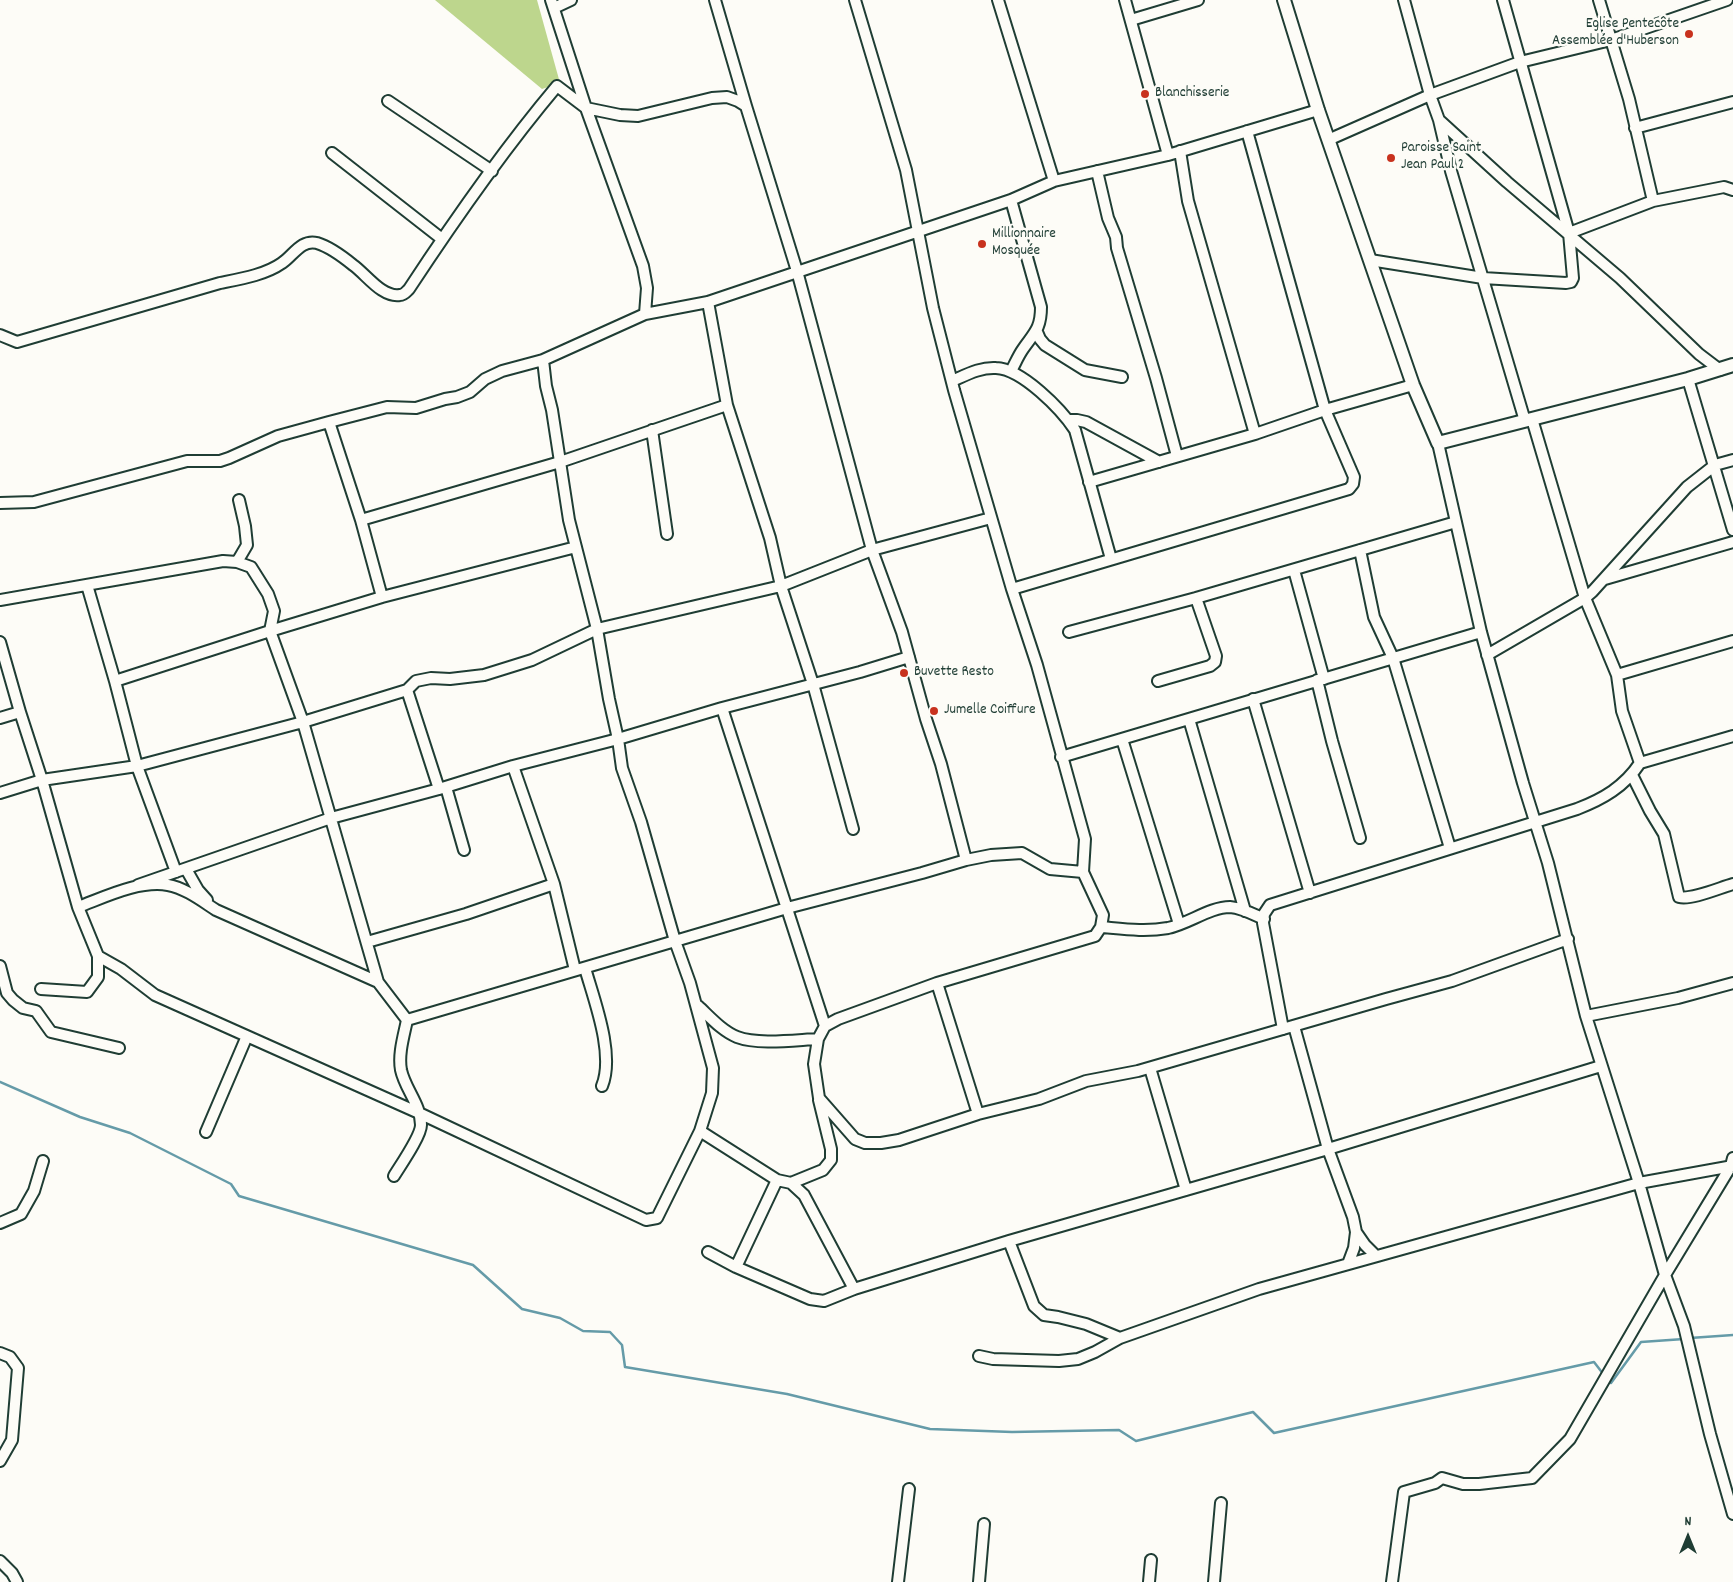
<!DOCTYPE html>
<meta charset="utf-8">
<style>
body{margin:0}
#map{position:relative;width:1733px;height:1582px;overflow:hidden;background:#fdfcf7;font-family:Dekko,sans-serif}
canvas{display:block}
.north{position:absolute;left:1663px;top:1512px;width:50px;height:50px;-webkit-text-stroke:4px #fdfcf7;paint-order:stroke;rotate:0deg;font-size:14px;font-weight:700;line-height:20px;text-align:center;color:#1f3d34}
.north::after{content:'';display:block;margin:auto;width:18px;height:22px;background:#1f3d34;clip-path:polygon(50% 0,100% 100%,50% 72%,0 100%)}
</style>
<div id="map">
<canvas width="1733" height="1582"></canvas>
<div class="north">N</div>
</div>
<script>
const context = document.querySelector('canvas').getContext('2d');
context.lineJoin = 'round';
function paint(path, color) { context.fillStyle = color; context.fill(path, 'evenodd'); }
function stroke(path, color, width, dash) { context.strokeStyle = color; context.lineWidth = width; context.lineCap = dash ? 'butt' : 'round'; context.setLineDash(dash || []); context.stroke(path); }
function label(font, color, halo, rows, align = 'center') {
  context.font = font + ' Dekko,sans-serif'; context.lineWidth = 5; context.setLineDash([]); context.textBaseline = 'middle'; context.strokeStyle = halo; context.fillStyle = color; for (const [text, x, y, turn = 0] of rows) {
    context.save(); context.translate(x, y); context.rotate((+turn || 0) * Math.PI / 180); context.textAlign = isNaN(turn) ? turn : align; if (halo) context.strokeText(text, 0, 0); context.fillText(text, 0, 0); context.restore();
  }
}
const green = new Path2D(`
 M435,0H537L560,83L542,89Z`);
const stream = new Path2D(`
 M0,1082L80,1117L130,1133L231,1184L239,1196L473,1265L522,1309L560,1318L583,1331L610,1332L622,1345L625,1367L787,1394L930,1429L1012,1432L1119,1430L1136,1441L1253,1412L1274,1433L1594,1362L1604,1375
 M1690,1338L1733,1335
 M1608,1379L1611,1383L1641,1342L1684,1339`);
const minor = new Path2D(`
 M551,0L586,108L643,266L647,288L645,314
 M715,0L746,106L797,271L872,550L902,632L926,719L941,764L966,860
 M855,0L906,170L933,308L954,390L1012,589L1037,665L1085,839L1083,872
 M998,0L1054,181
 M1125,0L1168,155
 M1404,0L1430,95L1439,120L1507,182L1620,278L1699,354L1720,370
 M1599,0L1629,99L1653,201
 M554,8L571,0
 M1131,20L1198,0
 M388,101L492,171
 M1439,120L1451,171L1525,421
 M1635,128L1733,102
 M1328,140L1430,95L1520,62L1611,40L1727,0
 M1180,151L1188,201L1255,434
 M332,153L442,239
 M1097,171L1108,218L1116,237L1117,248L1156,378L1177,456
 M1011,200L1041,307C1041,329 1034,333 1023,349C1018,356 1015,364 1011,371
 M1569,233L1653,201L1724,187L1733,190
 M1370,260L1483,278L1566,283L1571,282L1573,278L1569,233L1503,0
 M708,302L727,405L770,538L781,586L813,684L853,829
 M1037,332L1040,339L1045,345L1085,370L1122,377
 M0,335L17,342L220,283C240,279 265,275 282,263C293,256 301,239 317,243C330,247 342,256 353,265C366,274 382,298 400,295C404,295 406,292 409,289C455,219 503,150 557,86L586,108L620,115L638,116L712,98L727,97L738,101L746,106
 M1688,379L1733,530
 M952,381C966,375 980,367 996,368C1022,369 1061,409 1075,430L1111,559
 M1532,419L1585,598L1617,675L1622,711L1640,763
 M1068,420H1077L1086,422L1159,462
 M329,422L361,520L382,597
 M652,430L667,534
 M1438,443L1481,632L1523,783L1548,863L1586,1016L1639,1183L1665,1275L1684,1326L1710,1434L1733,1514
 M1089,482L1255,434L1325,410L1413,385
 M0,503L34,502L187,461H220L229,458L278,436L329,422L387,407L416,408L445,399L457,397L470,392L485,379L502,371L543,360
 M361,520L560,462L727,405
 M1360,550L1374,617L1393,658L1450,848
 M237,562L247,545L245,526L239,500
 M1294,570L1324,679
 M1605,579L1733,542
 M87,585L115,681L137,766L176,872
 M1012,589L1349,489L1353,484L1354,477L1325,410L1247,131
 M0,600L223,561L237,562L251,567L268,594L274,611L270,631L382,597L576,547
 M1069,632L1196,598L1456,522
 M0,642L20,712L42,780L78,907L98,956V977L87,992L41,989
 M1487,655L1585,598L1592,592L1687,487L1715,465L1733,460
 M1617,675L1733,641
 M1317,680L1332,741L1360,838
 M115,681L270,631L303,722L378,982L407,1020
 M1158,681L1210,666L1215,662L1216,656L1196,598
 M407,690L439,789
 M1253,699L1310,893
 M722,708L825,1026
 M0,718L20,712
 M1189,719L1245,911
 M1122,739L1179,924
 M1061,757L1481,632
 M513,766L554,884L575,970
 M1632,775L1650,811L1664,834L1679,897C1692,900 1719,888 1733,884
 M446,787L464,850
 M0,793L42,780L137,766L303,722L407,690L416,681L431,678L450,679L484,675L532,660L597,629L781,586L872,550L991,518
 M186,869L198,890L207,900
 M138,885L331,818L439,789L513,766L618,739L722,708L860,672L909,657
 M78,907C105,897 139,880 168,885C185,888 202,901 216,910L378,982
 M1101,927C1124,929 1145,932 1168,928C1188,924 1210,907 1230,907C1242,908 1253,914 1264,919
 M367,942L466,914L554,884
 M98,956L121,969L155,995L419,1113L646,1220L657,1218L700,1131L712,1093L713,1068L690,983L675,941L641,822L622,768L618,739L609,699L597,629L569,520L552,410L546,386L543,360L645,314L708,302L1011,200L1054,181L1168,155L1318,110
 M0,966L7,993L13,1000L23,1008L36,1011L51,1032L119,1048
 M585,968C594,1000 615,1054 602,1086
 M937,983L978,1114
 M698,1006C710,1017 722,1031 737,1037C758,1045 795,1040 818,1039
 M1586,1016L1678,998L1733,983
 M407,1020L787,908L922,873L966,860L991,855L1022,853L1050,869L1083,872L1103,915L1101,927L1095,936L937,983L838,1019L825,1026L818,1039L814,1064L819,1098L855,1139L865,1143H881L899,1140L978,1114L1039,1099L1086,1081L1138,1071L1386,999L1452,981L1568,939
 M1294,1026L1328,1149L1353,1217L1356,1232L1354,1248L1348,1264
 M1283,1029L1263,923L1264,914L1270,905L1577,809C1603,799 1624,787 1640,763L1733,736
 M1150,1068L1186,1190
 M700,1131L777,1180L791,1183L804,1195L854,1289
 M206,1132L247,1036
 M394,1176C400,1166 421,1136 421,1125C421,1105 405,1089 401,1070C398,1054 404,1035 407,1020
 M791,1183L823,1170L831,1160V1149L819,1100
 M0,1223L21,1214L34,1191L43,1161
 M1356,1232L1365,1245L1376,1256
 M1009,1241L1034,1306L1044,1315L1058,1317L1086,1324L1120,1338
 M708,1252L736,1267L810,1299L824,1301L854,1289L1009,1241L1328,1149L1601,1066
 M736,1267L777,1180
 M0,1353L10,1357L18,1368L12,1440L0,1461
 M979,1356L993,1359L1059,1361L1078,1359L1095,1352L1120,1338L1259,1289L1639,1183L1733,1166
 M0,1561L12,1573L17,1582
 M898,1582L909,1489
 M979,1582L984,1524
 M1149,1582L1151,1560
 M1214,1582L1221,1503
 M1392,1582L1404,1492L1435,1483L1442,1478L1463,1484H1479L1532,1478L1570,1439L1665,1275L1731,1166L1733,1158`);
const tertiary = new Path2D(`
 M1284,0L1318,110L1413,385L1438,443L1688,379L1733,365`);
const markers = [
 [1689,34,5,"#c8321e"],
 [1145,94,5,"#c8321e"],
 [1391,158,5,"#c8321e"],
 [982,244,5,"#c8321e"],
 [904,673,5,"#c8321e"],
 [934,711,5,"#c8321e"]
];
const poiNames = [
 ["Eglise Pentecôte",1679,25,"right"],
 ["Assemblée d'Huberson",1679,42,"right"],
 ["Blanchisserie",1155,94],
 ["Paroisse Saint",1401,149],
 ["Jean Paul 2",1401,166],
 ["Millionnaire",992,235],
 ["Mosquée",992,252],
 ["Buvette Resto",914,673],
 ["Jumelle Coiffure",944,711]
];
paint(green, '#bdd68d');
stroke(stream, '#659ba8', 2.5);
stroke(minor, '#1f3d34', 14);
stroke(tertiary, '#1f3d34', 16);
stroke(minor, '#fdfcf7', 10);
stroke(tertiary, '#fdfcf7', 12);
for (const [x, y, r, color] of markers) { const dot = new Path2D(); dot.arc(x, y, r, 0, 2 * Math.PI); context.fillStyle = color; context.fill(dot); stroke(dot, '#fdfcf7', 2); }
label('15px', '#1f3d34', '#fdfcf7', poiNames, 'left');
</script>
